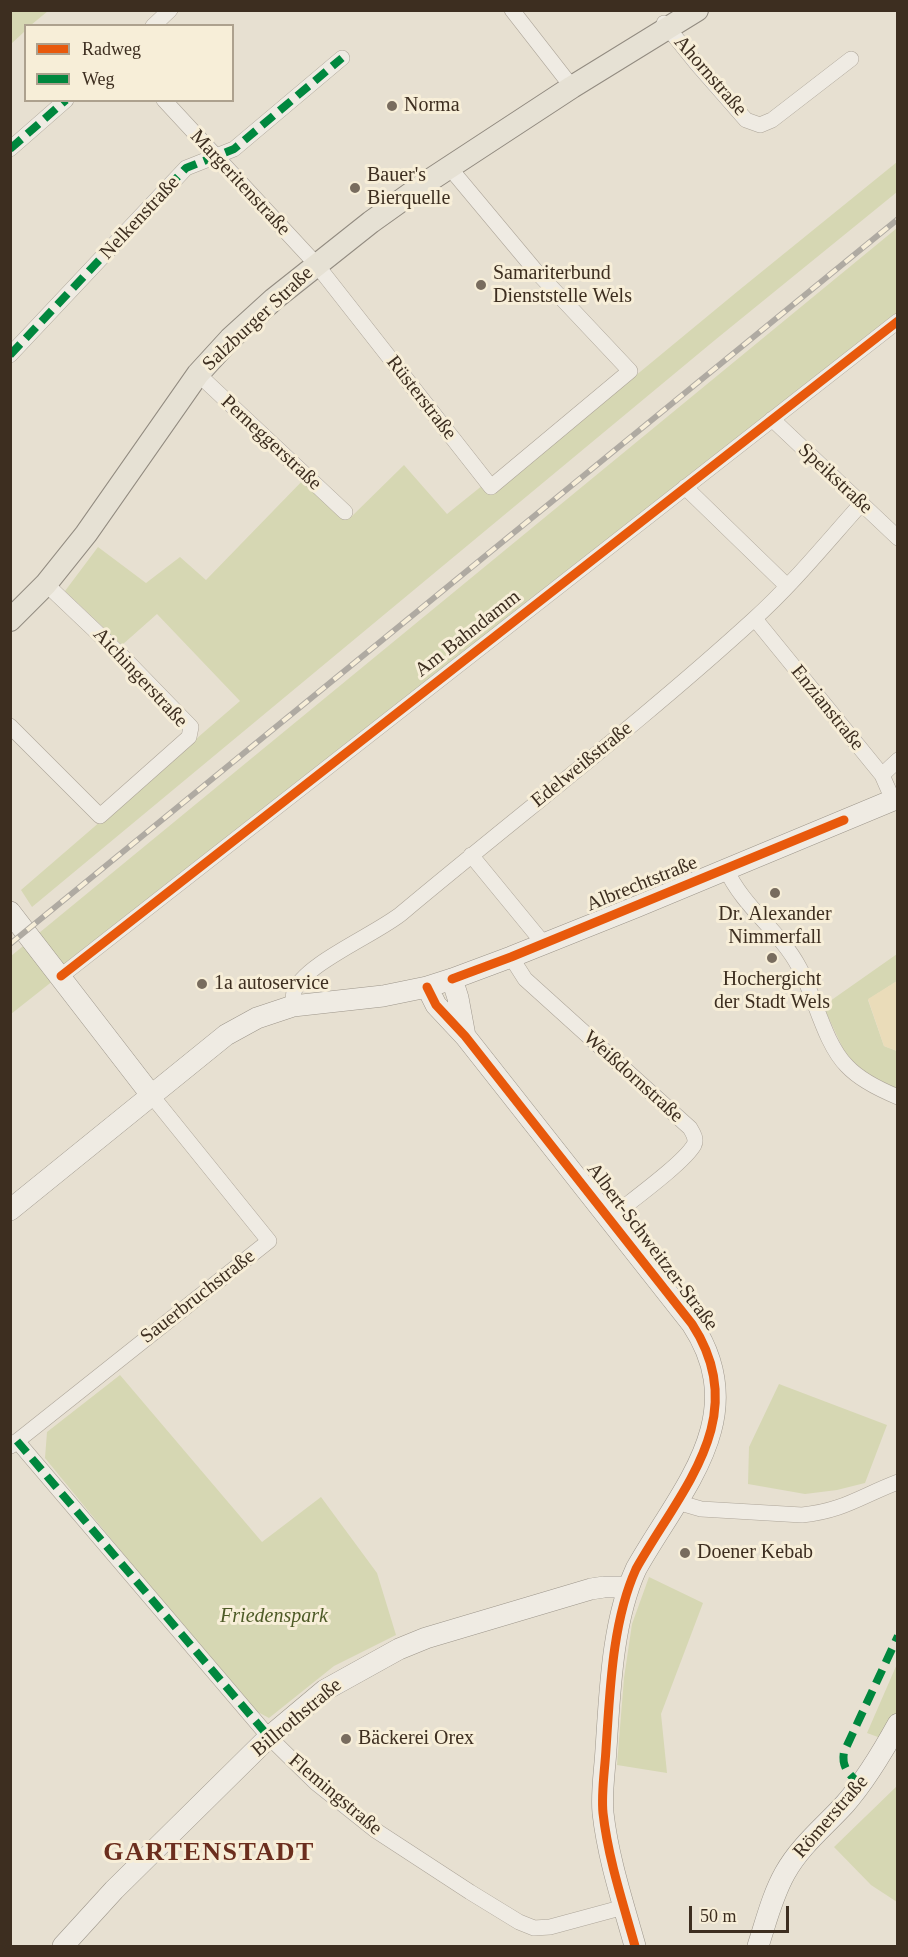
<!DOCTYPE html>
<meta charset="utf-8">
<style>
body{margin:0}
#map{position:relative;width:908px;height:1957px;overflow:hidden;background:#e7e0d1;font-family:Georgia,serif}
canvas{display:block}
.frame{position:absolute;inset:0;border:12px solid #3d2e20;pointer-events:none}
.legend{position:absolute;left:24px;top:24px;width:210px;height:78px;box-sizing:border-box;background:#f7eed8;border:2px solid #ada18e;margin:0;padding:8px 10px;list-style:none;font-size:18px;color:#3d2e20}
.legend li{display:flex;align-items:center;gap:12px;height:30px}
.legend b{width:30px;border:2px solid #ada18e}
.scale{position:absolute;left:689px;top:1906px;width:100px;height:27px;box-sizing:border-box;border:3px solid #3d2e20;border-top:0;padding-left:8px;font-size:18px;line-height:21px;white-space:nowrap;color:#3d2e20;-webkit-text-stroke:4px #f7eed8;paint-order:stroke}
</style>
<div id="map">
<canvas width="908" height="1957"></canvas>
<div class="frame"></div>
<ul class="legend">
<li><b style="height:8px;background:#e8590c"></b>Radweg</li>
<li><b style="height:8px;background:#00873e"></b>Weg</li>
</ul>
<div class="scale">50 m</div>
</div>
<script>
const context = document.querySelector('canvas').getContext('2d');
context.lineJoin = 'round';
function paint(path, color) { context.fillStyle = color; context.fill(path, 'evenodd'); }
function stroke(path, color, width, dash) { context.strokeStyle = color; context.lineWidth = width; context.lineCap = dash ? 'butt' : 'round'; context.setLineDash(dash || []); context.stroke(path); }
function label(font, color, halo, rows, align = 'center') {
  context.font = font + ' Georgia,serif'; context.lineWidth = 6; context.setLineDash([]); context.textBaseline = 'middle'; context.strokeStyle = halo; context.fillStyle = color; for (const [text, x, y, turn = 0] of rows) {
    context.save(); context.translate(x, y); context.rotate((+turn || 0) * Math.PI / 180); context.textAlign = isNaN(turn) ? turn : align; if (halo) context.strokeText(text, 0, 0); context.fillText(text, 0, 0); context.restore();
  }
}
const green = new Path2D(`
 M11,10H48V11L31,25L26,26L25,31L11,44Z
 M897,162V192L715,340L32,907L21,890L240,701L157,614L122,645L65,591L98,547L146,583L180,557L206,580L307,476L349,519L404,465L447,514L483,485L491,495L738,291Z
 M897,228V318L649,510L11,1014V956Z
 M897,954V981L868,1000L884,1046L897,1051V1091L880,1084L847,1057L823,1006Z
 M120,1375L262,1542L321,1497L377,1573L396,1635L334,1666L269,1718L256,1711L200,1648L45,1458L47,1432Z
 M779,1384L887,1425L865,1483L837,1490L805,1494L748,1484L749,1447Z
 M649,1577L703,1603L661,1714L667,1773L617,1765L624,1678L632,1624Z
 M897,1664V1744L867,1733Z
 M897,1786V1902L871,1885L834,1847Z`);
const sand = new Path2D(`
 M897,981V1051L884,1046L868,999Z`);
const street = new Path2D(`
 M512,10L572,87
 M664,23L697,64L746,120L760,125L772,120L851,59
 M153,26L170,10
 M164,100L316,264L491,487L630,371L535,270L449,167
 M10,149L66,100
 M10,355L186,168L234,149L342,58
 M198,374L345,512
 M772,419L898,538
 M685,487L787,586
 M755,619L882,775L893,800
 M10,726L100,816L189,737L191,727L126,660L46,584
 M882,775L898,760
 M471,855L544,944
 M726,869C743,907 780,931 799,967C815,996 824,1043 847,1066C860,1080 881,1090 898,1097
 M511,957L525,979L690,1128C693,1133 697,1139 694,1145C683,1164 628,1203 609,1219
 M61,976L898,321
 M293,1006C293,1002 293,996 294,992C303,964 377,934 402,913C519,815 640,723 753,620C792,585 826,543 861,504
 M17,1441L269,1737L316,1783L375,1830L470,1892L519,1922L534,1928L550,1927L624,1907
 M11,1446L269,1241L152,1096
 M677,1502L701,1509L802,1515C843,1511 861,1496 898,1482`);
const secondary = new Path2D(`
 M10,912L152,1096
 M452,979L458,998L465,1036
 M427,987L436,1005L465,1036L692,1324C753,1417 681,1489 636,1569C612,1622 610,1691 606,1749C605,1769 601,1792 603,1813C608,1858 623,1903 635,1946
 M10,1210L226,1035L257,1018L293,1006L383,996L427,987L452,979L511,957L636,907L898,798
 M63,1946L114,1890L269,1737L325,1690L399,1649L426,1638L591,1589L604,1587H628
 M758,1946C766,1922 772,1896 785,1873C800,1846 824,1827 845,1804C866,1780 882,1753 898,1724`);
const primary = new Path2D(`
 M10,620L46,584L86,534L198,374L230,339L274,299L371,222L427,182L572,87L697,10`);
const rail = new Path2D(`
 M10,944L898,219`);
const quiet = new Path2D(`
 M10,149L66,100
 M10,355L186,168L234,149L342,58
 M17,1441L269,1737
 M861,1785C850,1775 841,1768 844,1752L898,1636`);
const cycleway = new Path2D(`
 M61,976L898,321
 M452,979L511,957L844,820
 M427,987L436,1005L465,1036L692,1324C753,1417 681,1489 636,1569C612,1622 610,1691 606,1749C605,1769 601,1792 603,1813C608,1858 623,1903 635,1946`);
const markers = [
 [392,106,6,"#786c5e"],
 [355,188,6,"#786c5e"],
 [481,285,6,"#786c5e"],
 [775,893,6,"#786c5e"],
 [772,958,6,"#786c5e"],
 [202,984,6,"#786c5e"],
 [685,1553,6,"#786c5e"],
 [346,1739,6,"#786c5e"]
];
const streetNames = [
 ["Ahornstraße",710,76,49],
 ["Margeritenstraße",240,183,47],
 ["Nelkenstraße",140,218,-47],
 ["Salzburger Straße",258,319,-43],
 ["Rüsterstraße",421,398,52],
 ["Perneggerstraße",271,443,43],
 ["Speikstraße",835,479,43],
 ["Am Bahndamm",468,634,-38],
 ["Aichingerstraße",140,678,47],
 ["Enzianstraße",827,708,51],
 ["Edelweißstraße",582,765,-39],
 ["Albrechtstraße",642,884,-22],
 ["Weißdornstraße",633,1077,42],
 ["Albert-Schweitzer-Straße",652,1247,53],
 ["Sauerbruchstraße",198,1297,-38],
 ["Billrothstraße",297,1718,-40],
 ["Flemingstraße",335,1795,40],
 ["Römerstraße",831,1817,-49]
];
const poiNames = [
 ["Norma",404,106],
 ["Bauer's",367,176],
 ["Bierquelle",367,199],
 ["Samariterbund",493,274],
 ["Dienststelle Wels",493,297],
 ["Dr. Alexander",775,915,"center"],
 ["Nimmerfall",775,938,"center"],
 ["Hochergicht",772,980,"center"],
 ["der Stadt Wels",772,1003,"center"],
 ["1a autoservice",214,984],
 ["Doener Kebab",697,1553],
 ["Bäckerei Orex",358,1739]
];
const parkNames = [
 ["Friedenspark",274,1617]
];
const districtNames = [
 ["GARTENSTADT",209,1853]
];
paint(green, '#d6d7b3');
paint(sand, '#eadcb9');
stroke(street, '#ada599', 16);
stroke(secondary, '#9c958a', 22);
stroke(primary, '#928b80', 24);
stroke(street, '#efebe3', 15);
stroke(secondary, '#efebe3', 21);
stroke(primary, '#e6e1d4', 22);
stroke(rail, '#afaaa2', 6);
stroke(rail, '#f7eed8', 4, [11]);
stroke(quiet, '#00873e', 8, [15, 8]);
stroke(cycleway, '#e8590c', 9);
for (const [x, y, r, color] of markers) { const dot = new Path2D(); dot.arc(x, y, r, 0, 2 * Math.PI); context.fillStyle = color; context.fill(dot); stroke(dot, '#f7eed8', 2); }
label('20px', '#3d2e20', '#f7eed8', streetNames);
label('20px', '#3d2e20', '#f7eed8', poiNames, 'left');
label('italic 20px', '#4d5a26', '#f7eed8', parkNames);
context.letterSpacing = '1.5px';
label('bold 26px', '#6b2e1e', '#f7eed8', districtNames);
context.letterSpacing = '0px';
</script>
